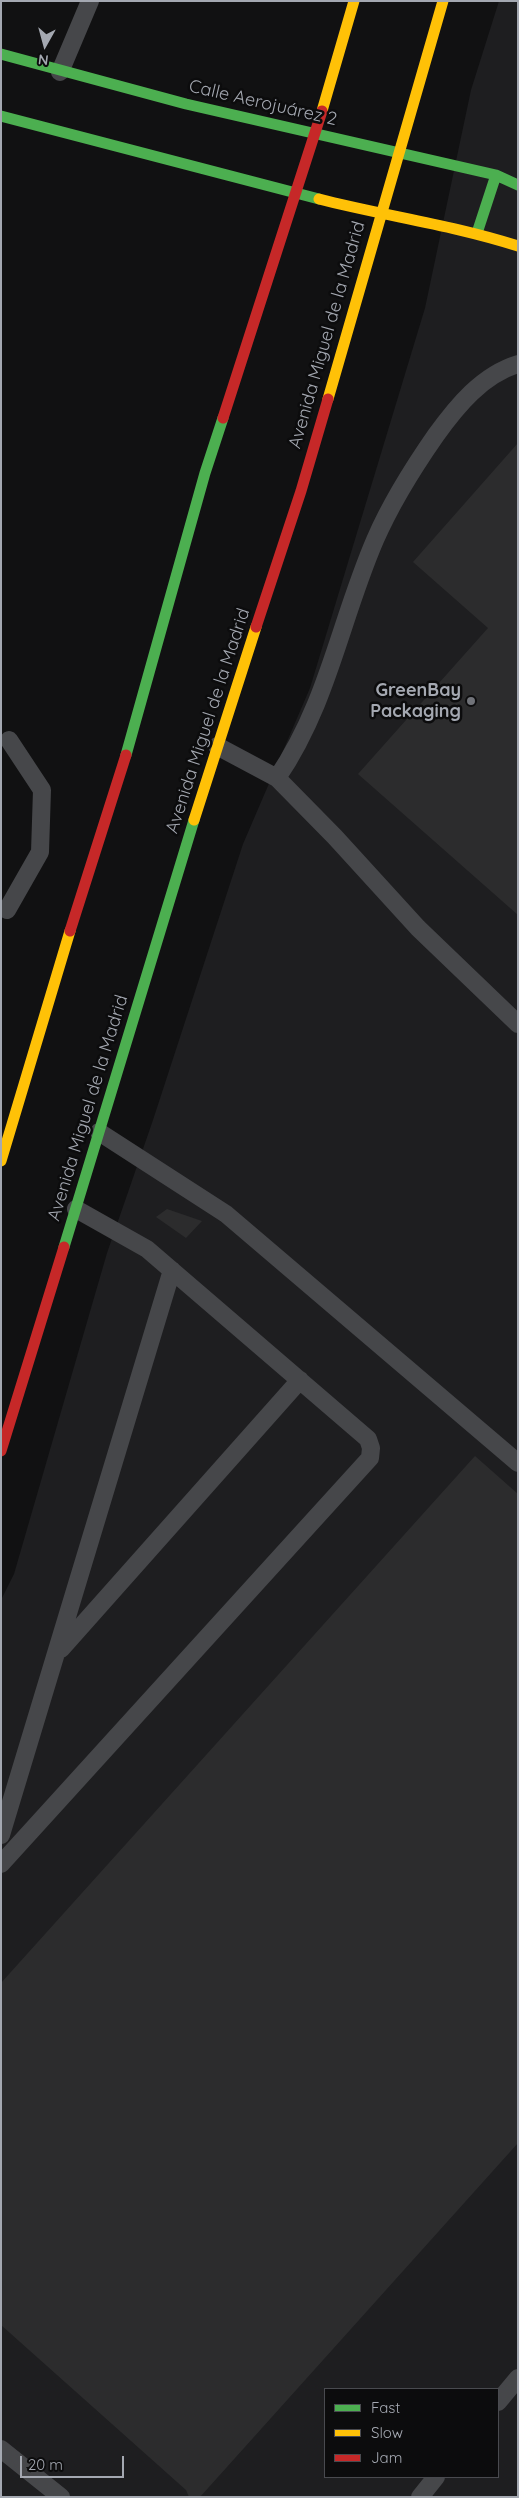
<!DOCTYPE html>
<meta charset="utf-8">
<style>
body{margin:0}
#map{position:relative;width:519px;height:2498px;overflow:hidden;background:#111112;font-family:Quicksand,sans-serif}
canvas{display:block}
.frame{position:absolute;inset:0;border:2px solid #a4a8b1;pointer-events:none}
.legend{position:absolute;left:324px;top:2388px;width:175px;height:90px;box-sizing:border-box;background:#0c0c0d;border:1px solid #494a4f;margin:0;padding:6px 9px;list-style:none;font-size:15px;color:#a4a8b1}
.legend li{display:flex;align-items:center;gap:10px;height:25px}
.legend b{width:25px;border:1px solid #494a4f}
.north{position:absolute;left:20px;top:20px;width:50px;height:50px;-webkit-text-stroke:4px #0c0c0d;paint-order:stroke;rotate:187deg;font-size:14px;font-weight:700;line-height:20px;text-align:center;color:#a4a8b1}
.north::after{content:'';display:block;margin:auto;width:18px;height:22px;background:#a4a8b1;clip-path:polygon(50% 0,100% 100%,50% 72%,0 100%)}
.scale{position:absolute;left:20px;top:2456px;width:104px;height:22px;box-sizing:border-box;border:2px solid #a4a8b1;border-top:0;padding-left:6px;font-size:15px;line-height:18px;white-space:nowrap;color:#a4a8b1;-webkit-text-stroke:4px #0c0c0d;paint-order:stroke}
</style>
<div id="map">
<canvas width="519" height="2498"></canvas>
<div class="frame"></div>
<ul class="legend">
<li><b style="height:6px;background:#4caf50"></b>Fast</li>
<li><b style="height:6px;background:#ffc107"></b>Slow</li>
<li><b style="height:6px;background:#c62828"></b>Jam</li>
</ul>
<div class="north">N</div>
<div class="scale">20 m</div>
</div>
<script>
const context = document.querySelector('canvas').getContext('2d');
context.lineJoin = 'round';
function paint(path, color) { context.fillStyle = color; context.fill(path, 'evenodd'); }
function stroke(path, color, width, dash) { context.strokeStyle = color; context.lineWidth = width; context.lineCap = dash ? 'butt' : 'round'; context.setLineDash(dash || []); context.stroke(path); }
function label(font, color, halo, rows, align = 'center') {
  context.font = font + ' Quicksand,sans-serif'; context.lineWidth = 5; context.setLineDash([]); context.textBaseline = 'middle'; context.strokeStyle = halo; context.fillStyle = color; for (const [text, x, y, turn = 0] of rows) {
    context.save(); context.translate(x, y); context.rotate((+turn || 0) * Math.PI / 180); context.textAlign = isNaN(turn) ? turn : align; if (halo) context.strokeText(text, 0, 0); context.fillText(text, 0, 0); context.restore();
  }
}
const built = new Path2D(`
 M499,1H518V2497H1V1600L14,1574L107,1253L153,1120L243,844L310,688L425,308L471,90ZM325,2389H498V2477H325Z`);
const building = new Path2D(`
 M518,443V915L358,774L488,628L413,562Z
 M167,1209L202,1221L186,1238L156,1217Z
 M475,1456L518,1494V2143L200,2497H189L186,2490L1,2325V1983Z`);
const lane = new Path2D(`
 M60,72L90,1
 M217,746L277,778C328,703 340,621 375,540C391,503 413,468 436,435C457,406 482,375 518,364
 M277,778L335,837L418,928L518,1024
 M7,910L40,852L42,790L9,740
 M99,1132L226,1214L518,1463
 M61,1649L300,1380
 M1,1835L172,1270
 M1,1864L370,1458L371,1448L368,1439L147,1249L76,1209
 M498,2402L518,2378
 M1,2449L61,2497
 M420,2497L436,2477`);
const fast = new Path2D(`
 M1,54L186,104L496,175L518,185
 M1,116L319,199
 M477,233L496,175
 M126,755L205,473L223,418
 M64,1247L194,820`);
const slow = new Path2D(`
 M322,111L354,1
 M319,199C385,216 453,225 518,246
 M328,399L443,1
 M194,820L256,627
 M1,1161L70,931`);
const jam = new Path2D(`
 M223,418L322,111
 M256,627L301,491L328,399
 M70,931L126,755
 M1,1451L64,1247`);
const markers = [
 [471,701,5,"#717379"]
];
const streetNames = [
 ["Calle Aerojuárez 2",263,103,13],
 ["Avenida Miguel de la Madrid",327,335,-74],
 ["Avenida Miguel de la Madrid",208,721,-72],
 ["Avenida Miguel de la Madrid",88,1108,-73]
];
const poiNames = [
 ["GreenBay",461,691],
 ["Packaging",461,712]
];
paint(built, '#1e1e20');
paint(building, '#2c2c2d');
stroke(lane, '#46474a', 18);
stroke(fast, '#4caf50', 11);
stroke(slow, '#ffc107', 11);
stroke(jam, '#c62828', 11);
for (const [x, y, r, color] of markers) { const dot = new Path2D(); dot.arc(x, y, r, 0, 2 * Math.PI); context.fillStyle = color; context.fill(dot); stroke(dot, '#0c0c0d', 2); }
label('18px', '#a4a8b1', '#0c0c0d', streetNames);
label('bold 18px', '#a4a8b1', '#0c0c0d', poiNames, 'right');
</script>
